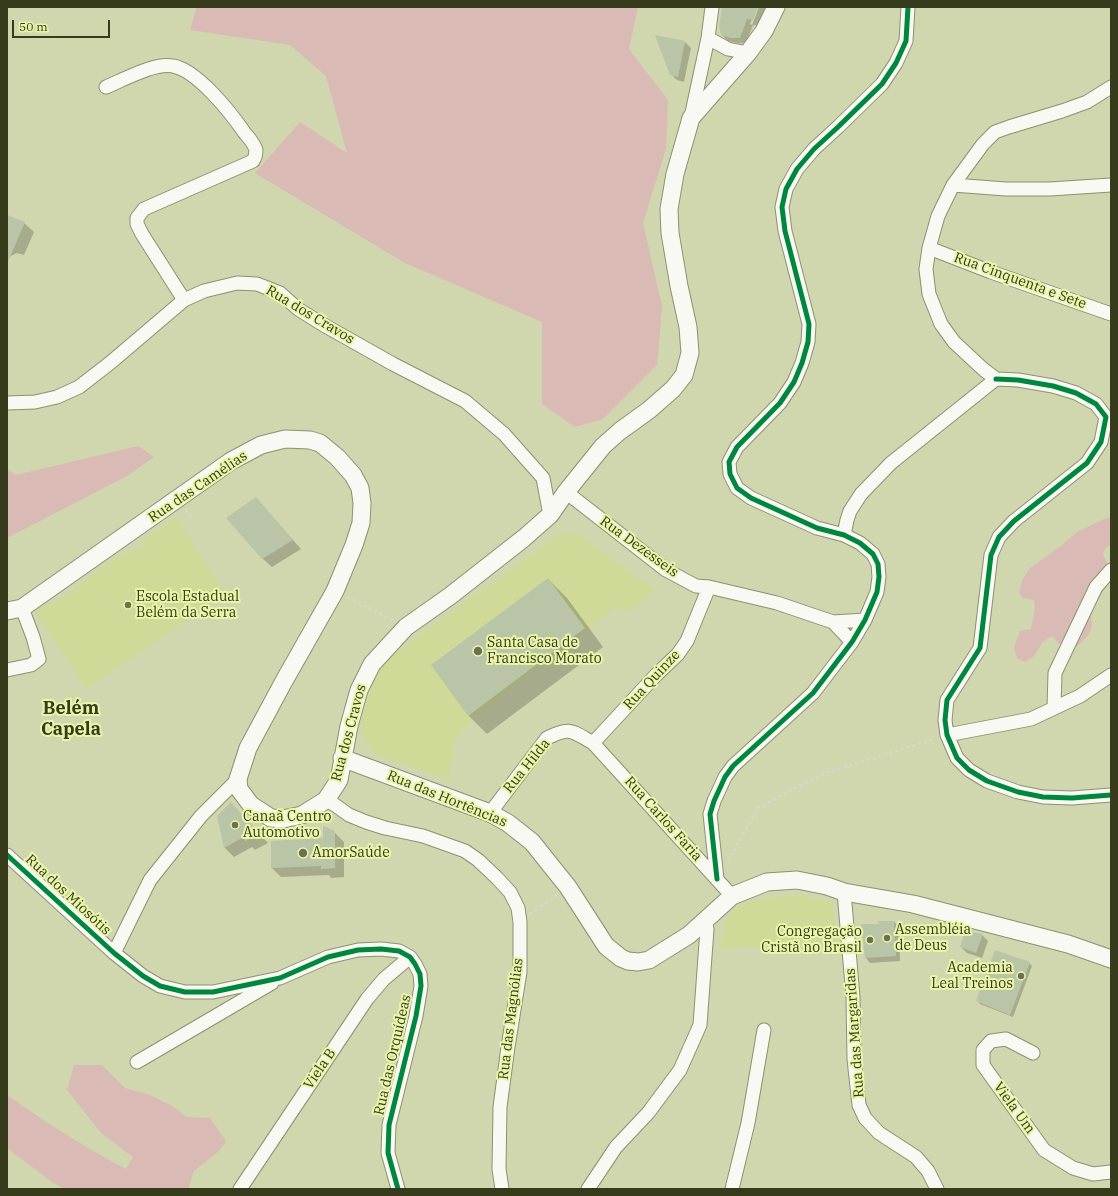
<!DOCTYPE html>
<meta charset="utf-8">
<style>
body{margin:0}
#map{position:relative;width:1118px;height:1196px;overflow:hidden;background:#d0d6ae;font-family:"IBM Plex Serif",serif}
canvas{display:block}
.frame{position:absolute;inset:0;border:8px solid #363b1c;pointer-events:none}
.scale{position:absolute;left:12px;top:20px;width:98px;height:18px;box-sizing:border-box;border:2px solid #363b1c;border-top:0;padding-left:5px;font-size:12px;line-height:14px;white-space:nowrap;color:#363b1c;-webkit-text-stroke:3px #e9f6a9;paint-order:stroke}
</style>
<div id="map">
<canvas width="1118" height="1196"></canvas>
<div class="frame"></div>
<div class="scale">50 m</div>
</div>
<script>
const context = document.querySelector('canvas').getContext('2d');
context.lineJoin = 'round';
function paint(path, color) { context.fillStyle = color; context.fill(path, 'evenodd'); }
function stroke(path, color, width, dash) { context.strokeStyle = color; context.lineWidth = width; context.lineCap = dash ? 'butt' : 'round'; context.setLineDash(dash || []); context.stroke(path); }
function label(font, color, halo, rows, align = 'center') {
  context.font = font + ' "IBM Plex Serif",serif'; context.lineWidth = 4; context.setLineDash([]); context.textBaseline = 'middle'; context.strokeStyle = halo; context.fillStyle = color; for (const [text, x, y, turn = 0] of rows) {
    context.save(); context.translate(x, y); context.rotate((+turn || 0) * Math.PI / 180); context.textAlign = isNaN(turn) ? turn : align; if (halo) context.strokeText(text, 0, 0); context.fillText(text, 0, 0); context.restore();
  }
}
const built = new Path2D(`
 M176,517L226,594L86,689L34,610L58,601L116,557L142,548L143,541Z
 M576,533L655,590L631,611L616,607L478,714L455,739L449,779L376,755L361,734L367,694L380,664L560,534Z
 M791,895L832,901L837,945L720,948L726,920L735,907L748,901Z`);
const green = new Path2D(`
 M197,7H638L629,49L668,100L666,149L643,223L662,306L657,365L603,419L575,427L542,404V322L405,263L255,173L300,122L347,153L326,76L290,45L190,30Z
 M138,446L154,457L127,476L7,538V469L16,475Z
 M1111,516V545L1106,547L1103,554C1105,560 1109,566 1111,572C1114,585 1095,597 1089,607C1095,631 1092,633 1074,649L1058,643L1052,636L1043,642L1034,656L1025,662L1017,658L1014,647L1020,631L1031,629L1035,608L1034,600L1023,598L1019,593L1022,581L1029,569L1062,545L1077,532Z
 M74,1065H102L125,1088L150,1095L172,1106L187,1117L210,1118L226,1141L219,1151L194,1171L188,1189H65L52,1182L7,1148V1095C45,1122 84,1147 126,1169L133,1157L101,1133L67,1090Z`);
const shadow = new Path2D(`
 M723,7H757L750,24L752,25L759,7H766L759,26L753,25L746,43H738L728,41L722,35Z
 M685,42L691,48L684,82L677,80L671,74Z
 M7,216L24,223L34,232L24,255L17,253L7,258Z
 M256,498L301,549L272,567L262,558Z
 M548,579L567,598L603,647L487,734L468,715Z
 M240,813L268,843L255,850L252,847L234,857L225,848L218,816Z
 M334,832L344,842V877L331,878L329,875L281,877L272,868Z
 M880,922H894L899,926L900,961L870,963L866,958L862,925H880Z
 M982,935L988,941L982,958L967,953L961,947Z
 M1029,963L1032,966L1013,1017L980,1004L978,1001Z`);
const building = new Path2D(`
 M722,7H758L753,20L747,19L740,38H731L721,35L719,26Z
 M655,35L685,41L678,77L670,75Z
 M7,215L25,222L7,264Z
 M256,497L293,540L262,559L226,518Z
 M548,578L585,628L468,716L431,665Z
 M231,802L260,834L245,841L244,837L224,848L217,816Z
 M323,826L335,831V868L321,869V866L271,868V841L323,838Z
 M878,921H894L896,956L865,958L861,924H879Z
 M965,931L983,934L976,953L960,947Z
 M995,950L1030,962L1010,1015L976,1001Z`);
const path = new Path2D(`
 M186,509L192,519
 M347,597L393,620
 M728,861L758,808L780,796L825,773L935,739
 M530,914L557,895`);
const minor = new Path2D(`
 M708,38L728,49L748,53
 M106,87C123,80 155,62 173,66C197,70 231,113 244,132C248,137 254,143 256,150C256,154 255,158 253,161L144,209L137,218V224L142,234L184,300
 M691,117L708,38L712,7
 M953,185L1006,189H1050L1111,185
 M929,248L991,272L1111,314
 M996,379L1018,380L1053,386L1076,393L1096,404L1106,417L1101,442L1087,463L1014,521L999,537L991,555L980,648L947,700L945,720L947,735L957,758L969,770L987,781L1018,792L1043,797L1072,798L1111,795
 M996,379L983,369L954,342L941,324L929,294L926,269L929,248L938,216L953,185L983,144L995,132L1009,127L1062,111L1087,102L1111,87
 M7,403L35,402L57,397L79,387L110,363L184,300L204,291L237,283L257,284L280,293L298,309L322,324L393,364L465,401L504,434L543,478L550,515
 M566,492L666,570L696,586L709,587L777,603L833,622
 M844,535L847,520L850,511L861,494L891,463L996,379
 M852,642L833,622L865,620
 M7,670L31,665L39,659L33,637L22,608
 M1054,708L1055,673L1096,587L1111,570
 M947,735L1031,719L1080,696L1111,675
 M593,743L656,675L678,654L687,641L709,587
 M326,800L335,805L349,815L366,822L385,828L423,836L465,851L478,860L497,878L510,892L518,908L520,922V972L508,1047L500,1107L499,1169L502,1189
 M490,813L547,738C570,726 572,731 593,743L732,896
 M7,855L114,953L143,976L160,986L185,992H213L280,978L328,957L358,950L381,949L399,951L410,957L415,964L420,974L421,986L416,1016L389,1125L388,1153L398,1189
 M717,879L710,814L714,801L725,777L733,766L813,693L852,642L865,620L877,592L879,577L878,564L873,554L860,543L844,535L817,528L751,498L737,488L730,474L729,462L737,447L780,403L794,382L802,363L808,342L809,324L785,231L782,207L786,189L797,169L814,149L838,127L882,84L896,63L906,41L908,7
 M844,892L853,997L854,1059L859,1105L865,1118L879,1133L916,1157L928,1171L937,1189
 M114,953L150,880L201,816L238,779
 M1033,1053L1006,1039L991,1041L983,1050V1065L1044,1150L1073,1168L1093,1174L1111,1172
 M137,1062L272,983
 M240,1189L367,999L384,979L410,957
 M588,1189L616,1147L648,1113L680,1070L700,1025L707,929L705,920
 M732,1189L748,1123L764,1030`);
const major = new Path2D(`
 M7,611L22,608L231,461L261,445L285,439L310,440L320,443L337,457L353,475L360,488L362,503L361,523L354,545L335,591L284,681L248,748L238,779L239,789L251,805L271,818L283,819L302,815L326,800L339,780L349,726L359,690L372,664L406,627L450,596L524,538L550,515L566,492L603,446L620,431L649,410L673,389L684,375L690,353L688,327L679,286L670,233L669,209L675,174L691,118L748,53L764,31L776,7
 M342,758L490,813L508,823L532,842L568,887L606,946L621,958L628,961L638,962L649,960L689,935L732,896L767,882L797,880L827,886L844,892L913,904L1068,944L1111,959`);
const cycleway = new Path2D(`
 M996,379L1018,380L1053,386L1076,393L1096,404L1106,417L1101,442L1087,463L1014,521L999,537L991,555L980,648L947,700L945,720L947,735L957,758L969,770L987,781L1018,792L1043,797L1072,798L1111,795
 M7,855L114,953L143,976L160,986L185,992H213L280,978L328,957L358,950L381,949L399,951L410,957L415,964L420,974L421,986L416,1016L389,1125L388,1153L398,1189
 M717,879L710,814L714,801L725,777L733,766L813,693L852,642L865,620L877,592L879,577L878,564L873,554L860,543L844,535L817,528L751,498L737,488L730,474L729,462L737,447L780,403L794,382L802,363L808,342L809,324L785,231L782,207L786,189L797,169L814,149L838,127L882,84L896,63L906,41L908,7`);
const markers = [
 [128,605,4,"#6c714f"],
 [478,651,5,"#6c714f"],
 [235,825,4,"#6c714f"],
 [303,853,5,"#6c714f"],
 [887,938,4,"#6c714f"],
 [870,940,4,"#6c714f"],
 [1021,976,4,"#6c714f"]
];
const streetNames = [
 ["Rua Cinquenta e Sete",1020,281,20],
 ["Rua dos Cravos",310,315,31],
 ["Rua das Camélias",198,487,-34],
 ["Rua Dezesseis",639,547,36],
 ["Rua Quinze",652,680,-47],
 ["Rua dos Cravos",349,733,-75],
 ["Rua Hilda",527,766,-51],
 ["Rua das Hortências",447,799,22],
 ["Rua Carlos Faria",663,819,48],
 ["Rua dos Miosótis",68,895,43],
 ["Rua das Magnólias",511,1019,-83],
 ["Rua das Margaridas",855,1033,-94],
 ["Rua das Orquídeas",393,1055,-77],
 ["Viela B",320,1069,-56],
 ["Viela Um",1014,1108,54]
];
const poiNames = [
 ["Escola Estadual",136,597],
 ["Belém da Serra",136,613],
 ["Santa Casa de",487,643],
 ["Francisco Morato",487,659],
 ["Canaã Centro",243,817],
 ["Automotivo",243,833],
 ["AmorSaúde",312,853],
 ["Assembléia",895,930],
 ["de Deus",895,946],
 ["Congregação",862,932,"right"],
 ["Cristã no Brasil",862,948,"right"],
 ["Academia",1013,968,"right"],
 ["Leal Treinos",1013,984,"right"]
];
const districtNames = [
 ["Belém",71,709],
 ["Capela",71,730]
];
paint(built, '#cfda99');
paint(green, '#dabab5');
paint(shadow, '#0003');
paint(building, '#bac5a7');
stroke(minor, '#8c9170', 15);
stroke(major, '#8c9170', 19);
stroke(path, '#d5d8ca', 2.5, [3, 3]);
stroke(minor, '#f8f9f3', 13);
stroke(major, '#f8f9f3', 17);
stroke(cycleway, '#00873e', 5);
for (const [x, y, r, color] of markers) { const dot = new Path2D(); dot.arc(x, y, r, 0, 2 * Math.PI); context.fillStyle = color; context.fill(dot); stroke(dot, '#e9f6a9', 1.5); }
label('14px', '#363b1c', '#e9f6a9', streetNames);
label('14px', '#363b1c', '#e9f6a9', poiNames, 'left');
label('bold 18px', '#363b1c', '#e9f6a9', districtNames);
</script>
